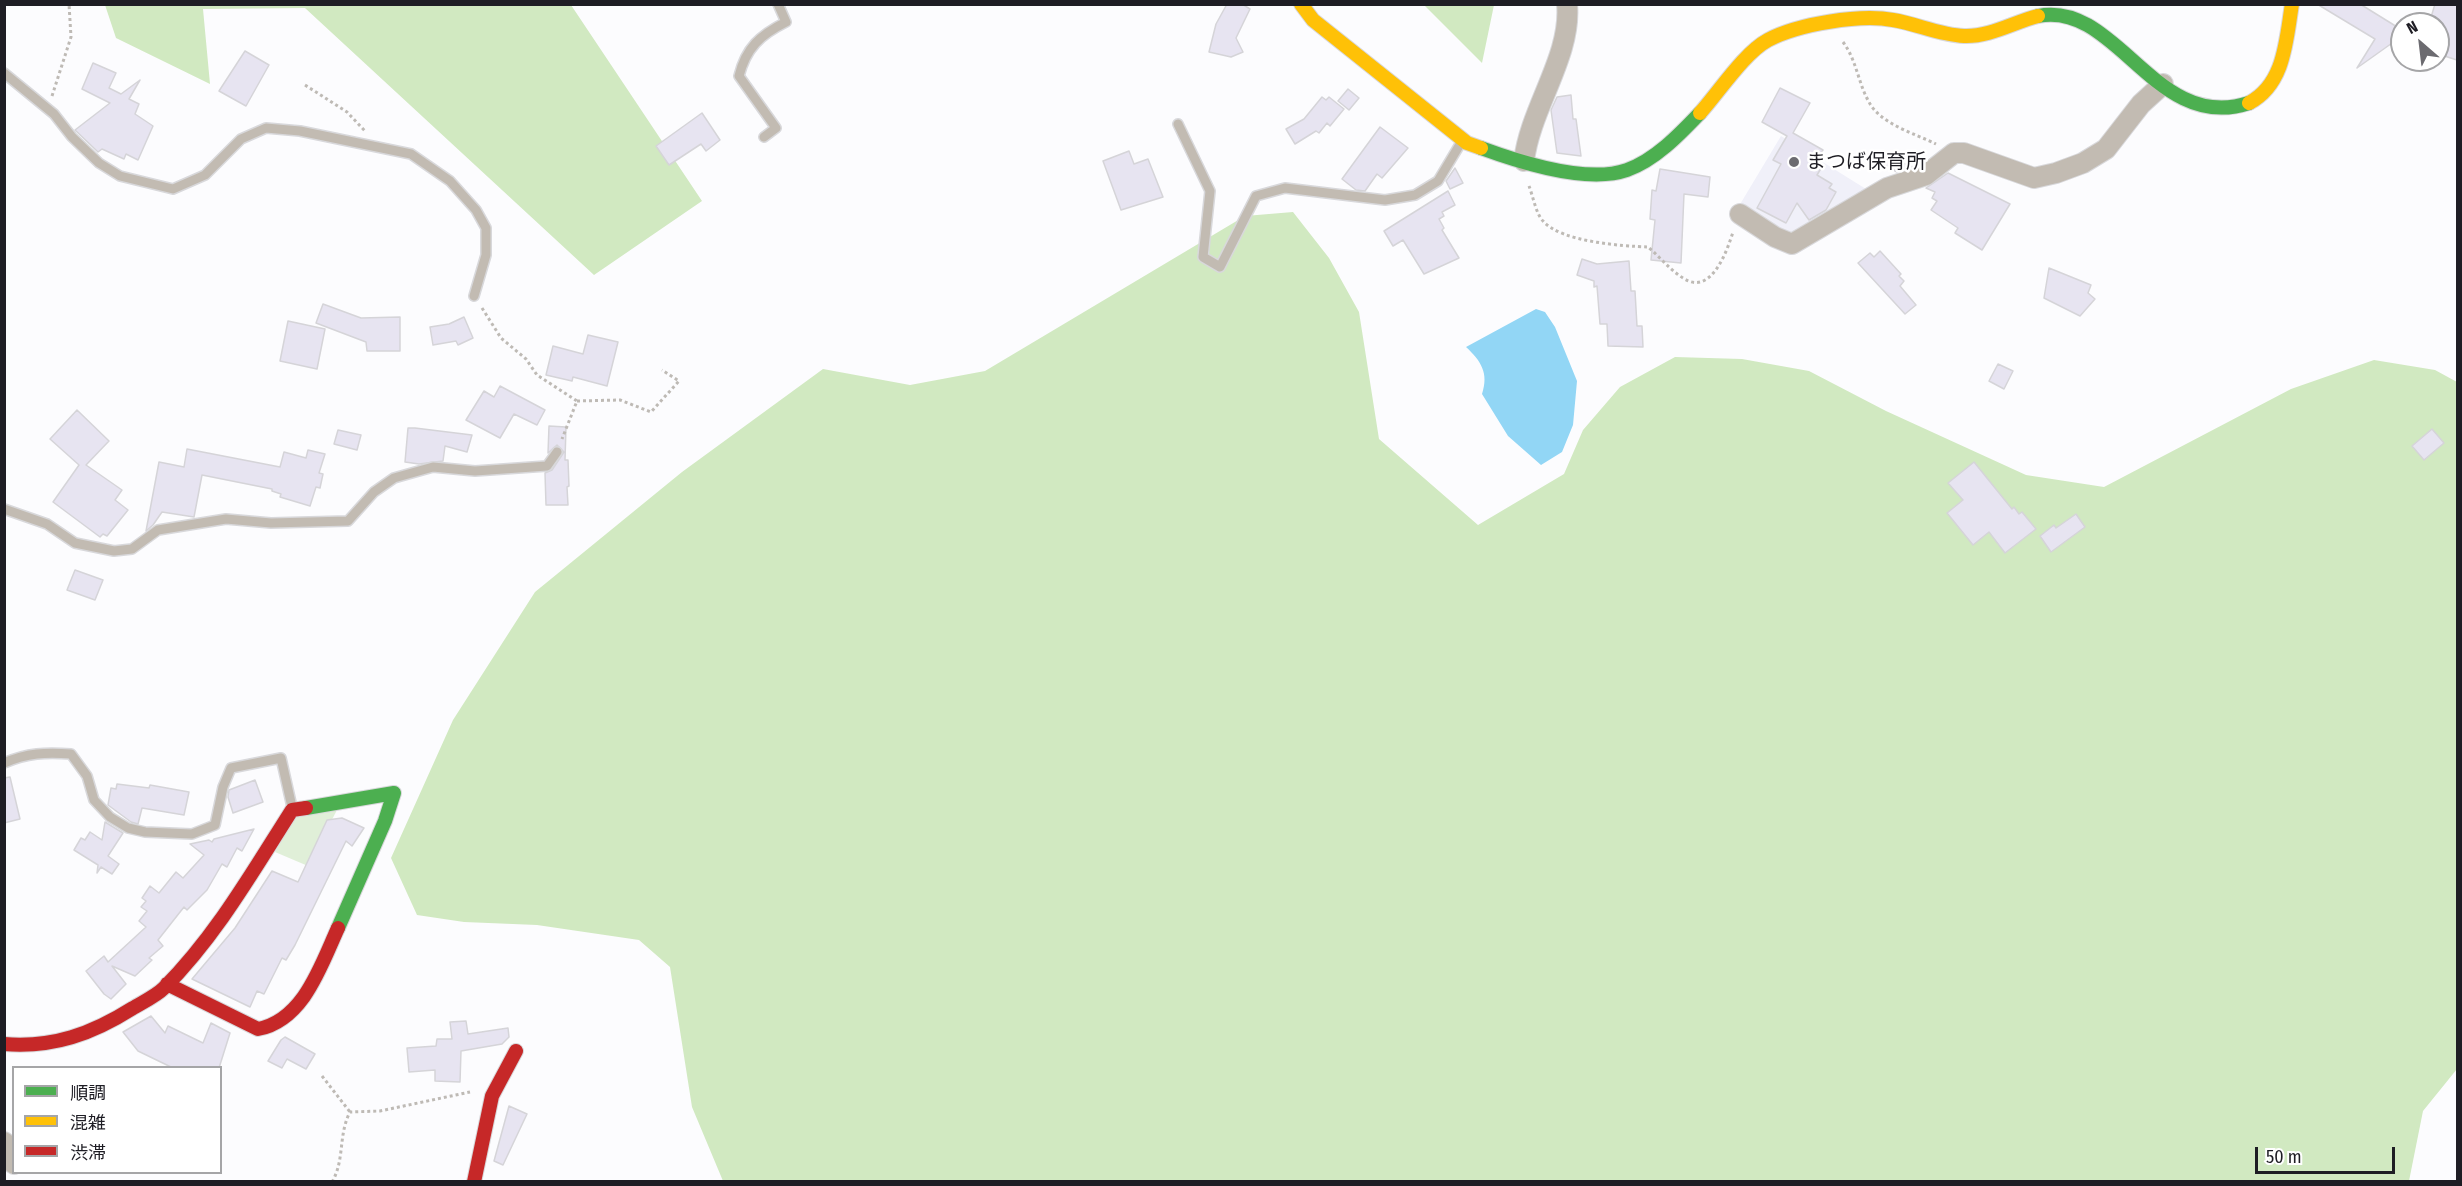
<!DOCTYPE html>
<meta charset="utf-8">
<style>
body{margin:0}
#map{position:relative;width:2462px;height:1186px;overflow:hidden;background:#fcfcfe;font-family:"Fira Sans Condensed","Noto Sans JP",sans-serif}
canvas{display:block}
.frame{position:absolute;inset:0;border:6px solid #1e1d24;pointer-events:none}
.legend{position:absolute;left:12px;top:1066px;width:210px;height:108px;box-sizing:border-box;background:#fff;border:2px solid #a5a5a7;margin:0;padding:8px 10px;list-style:none;font-size:18px;color:#1e1d24}
.legend li{display:flex;align-items:center;gap:12px;height:30px}
.legend b{width:30px;border:2px solid #a5a5a7}
.north{position:absolute;left:2390px;top:12px;width:60px;height:60px;box-sizing:border-box;background:#fff;border:2px solid #a5a5a7;border-radius:50%;rotate:332deg;font-size:16px;font-weight:700;line-height:24px;text-align:center;color:#1e1d24}
.north::after{content:'';display:block;margin:auto;width:21px;height:27px;background:#6c6b70;clip-path:polygon(50% 0,100% 100%,50% 72%,0 100%)}
.scale{position:absolute;left:2255px;top:1147px;width:140px;height:27px;box-sizing:border-box;border:3px solid #1e1d24;border-top:0;padding-left:8px;font-size:18px;line-height:21px;white-space:nowrap;color:#1e1d24;-webkit-text-stroke:4px #fff;paint-order:stroke}
</style>
<div id="map">
<canvas width="2462" height="1186"></canvas>
<div class="frame"></div>
<ul class="legend">
<li><b style="height:8px;background:#4caf50"></b>順調</li>
<li><b style="height:8px;background:#ffc107"></b>混雑</li>
<li><b style="height:8px;background:#c62828"></b>渋滞</li>
</ul>
<div class="north">N</div>
<div class="scale">50 m</div>
</div>
<script>
const context = document.querySelector('canvas').getContext('2d');
context.lineJoin = 'round';
function paint(path, color) { context.fillStyle = color; context.fill(path, 'evenodd'); }
function stroke(path, color, width, dash) { context.strokeStyle = color; context.lineWidth = width; context.lineCap = dash ? 'butt' : 'round'; context.setLineDash(dash || []); context.stroke(path); }
function label(font, color, halo, rows, align = 'center') {
  context.font = font + ' "Fira Sans Condensed","Noto Sans JP",sans-serif'; context.lineWidth = 5; context.setLineDash([]); context.textBaseline = 'middle'; context.strokeStyle = halo; context.fillStyle = color; for (const [text, x, y, turn = 0] of rows) {
    context.save(); context.translate(x, y); context.rotate((+turn || 0) * Math.PI / 180); context.textAlign = isNaN(turn) ? turn : align; if (halo) context.strokeText(text, 0, 0); context.fillText(text, 0, 0); context.restore();
  }
}
const built = new Path2D(`
 M1781,136L1866,189L1784,238L1739,206Z`);
const green = new Path2D(`
 M338,808L308,866L275,852L296,815Z`);
const forest = new Path2D(`
 M105,5H571L702,201L594,275L305,8L203,9L210,84L116,38Z
 M1424,5H1494L1482,63Z
 M1293,212L1329,258L1359,312L1379,439L1478,525L1564,474L1583,430L1620,387L1675,357L1742,359L1809,371L1886,411L2026,475L2104,487L2291,389L2374,360L2435,370L2457,382V1069L2423,1111L2409,1181H723L692,1107L670,967L639,940L537,925L464,922L417,915L391,858L453,720L535,592L682,472L823,369L910,385L985,371L1245,216Z`);
const water = new Path2D(`
 M1536,309L1545,312L1555,327L1577,381L1573,425L1562,452L1541,465L1508,436L1482,394C1489,373 1481,361 1466,347Z`);
const building = new Path2D(`
 M1227,4H1242L1250,9L1236,38L1243,52L1231,57L1209,52L1216,24Z
 M2317,4H2360L2402,30V36L2357,68L2375,39Z
 M2435,4H2457V60L2438,54V24H2429Z
 M245,51L269,65L246,106L219,91Z
 M93,63L116,73L109,88L121,94L140,80L129,99L139,104L135,114L153,126L138,160L126,154L124,159L102,149L98,152L75,130L110,103L82,89Z
 M1780,88L1810,103L1793,133L1823,150L1816,161L1823,165L1817,175L1832,184L1829,188L1836,192L1826,210L1809,220L1797,203L1786,223L1757,208L1781,164L1773,160L1787,136L1762,122Z
 M1348,89L1359,98L1349,110L1338,101Z
 M1571,95L1573,119H1576L1581,156L1557,153L1551,110L1557,97Z
 M1322,97L1326,100L1329,97L1344,109L1330,126L1327,123L1319,133L1316,131L1295,144L1286,129L1304,119Z
 M702,113L720,140L706,151L701,144L669,165L656,146Z
 M1380,127L1408,148L1382,178L1377,174L1365,191L1356,190L1342,179Z
 M1129,151L1134,164L1148,159L1163,197L1121,210L1103,161Z
 M1887,157L1913,167L1897,172L1884,165Z
 M1455,168L1463,183L1450,189L1446,181Z
 M1660,169L1710,177L1708,197L1684,194L1681,263L1651,260L1655,220L1650,219L1652,190L1656,191Z
 M1948,173L2010,204L1982,250L1955,233L1958,228L1931,210L1937,201L1932,198L1935,192L1926,188Z
 M1448,191L1455,205L1442,212L1444,216L1439,219L1444,228L1442,230L1459,258L1424,274L1403,240L1393,246L1384,231Z
 M1880,251L1901,274L1899,276L1904,281L1900,286L1916,305L1905,314L1858,263L1870,253L1874,257Z
 M1582,259L1597,264L1629,261L1631,291H1635L1637,326H1642L1643,347L1608,346L1607,324H1600L1597,286L1594,287V281L1577,275Z
 M2049,268L2091,285L2088,293L2095,299L2080,316L2044,298Z
 M323,304L361,318L400,317V351H367L366,342L316,323Z
 M464,317L473,338L458,345L456,341L433,345L430,327L449,324Z
 M288,321L325,329L317,369L280,361Z
 M588,335L618,342L607,386L573,377L572,381L546,375L553,346L583,354Z
 M1998,364L2013,371L2004,389L1989,381Z
 M500,386L545,410L537,425L514,414L500,438L466,420L484,391L494,397Z
 M77,410L109,441L86,465L122,490L115,500L128,510L107,536L103,534L100,537L53,502L79,465L50,439Z
 M549,426L566,427L565,460H568L569,486L567,487L568,505H546L545,473L552,470L564,452L557,445L548,453Z
 M408,428H415L472,435L467,452L445,446L443,461L419,464L405,462Z
 M2432,429L2444,443L2424,460L2412,446Z
 M338,430L361,435L357,450L334,444Z
 M187,449L280,467L284,452L306,458L308,450L325,454L319,473L323,474L320,488L316,487L310,506L280,497L281,494L272,491V489L202,475L194,517L162,512L153,525L146,531L159,462L184,467Z
 M1974,462L2012,509L2014,507L2019,514L2022,512L2036,529L2005,553L1989,532L1973,545L1947,513L1963,500L1948,483Z
 M2076,514L2085,527L2051,552L2040,536L2054,525L2056,528Z
 M75,570L103,580L95,600L67,590Z
 M10,777L20,819L4,823V778Z
 M255,780L263,802L233,813L228,797L229,790Z
 M117,784L149,788L150,785L189,792L184,815L142,808L138,824L131,822L108,805L111,788L116,789Z
 M342,818L364,828L352,846L346,841L295,945L286,960L282,958L264,994L257,991L250,1007L192,979L235,928L272,871L298,882L327,820Z
 M105,822L123,833L108,856L119,864L112,874L101,867L97,873L98,865L74,850L81,838L85,840L90,832L102,840Z
 M254,829L242,851L237,848L227,867L222,864L207,890L187,910L184,907L158,940L163,946L149,958L152,960L135,976L112,966L126,984L111,999L104,994L86,971L104,956L108,962L146,927L139,921L147,911L141,907L146,901L142,898L150,886L159,893L176,872L183,878L204,855L190,844L209,840L212,842L214,839Z
 M151,1016L165,1033L168,1026L203,1043L211,1023L230,1033L219,1068H173L138,1051L123,1032Z
 M466,1021L468,1034L508,1028L509,1037L502,1044L461,1051L460,1082L435,1081V1070L409,1072L407,1048L436,1046L437,1039H452L450,1022Z
 M285,1037L315,1054L306,1069L287,1059L282,1068L268,1061L281,1040Z
 M509,1106L527,1114L503,1165L494,1161Z`);
const path = new Path2D(`
 M1843,42C1857,61 1858,83 1869,102C1880,124 1916,134 1936,144
 M305,85L347,112L365,131
 M52,96L71,37L69,4
 M1529,186C1533,196 1536,214 1543,221C1561,242 1622,246 1648,247C1660,257 1670,270 1683,278C1711,297 1727,251 1733,232
 M482,308L501,338L526,359L537,375L577,401L562,439
 M577,401L620,400L651,412L679,381L662,370
 M322,1076L350,1112
 M332,1182C345,1160 338,1135 350,1112L380,1111L470,1092`);
const lane = new Path2D(`
 M4,73L54,114L72,137L99,163L120,176L173,189L205,175L241,139L266,128L300,131L411,154L450,181L476,210L486,228V255L474,296
 M1178,124L1210,191L1203,257L1220,267L1256,196L1285,188L1385,200L1415,195L1438,181L1462,141
 M764,137L776,128L739,76C746,48 760,35 786,22L778,4
 M4,509L47,524L75,543L114,551L132,549L158,530L226,519L271,523L348,521L374,492L394,478L433,467L475,471L547,466L557,452
 M4,763C27,753 46,752 71,754L87,776L94,800L110,817L128,828L145,832L192,834L215,825L223,787L231,768L281,758L292,807`);
const street = new Path2D(`
 M1524,161C1530,108 1572,56 1567,4
 M1740,214L1775,237L1792,244L1887,188L1926,175L1954,153H1964L2034,178L2056,173L2083,163L2106,149L2141,104L2163,84
 M4,1142L14,1164`);
const fast = new Path2D(`
 M2038,16C2117,0 2155,134 2249,103
 M1481,148C1519,162 1587,184 1627,170C1655,160 1679,135 1700,113
 M306,808L394,793L385,821L338,928`);
const slow = new Path2D(`
 M1301,4L1313,20L1467,143L1481,148
 M2249,103C2285,84 2286,40 2292,4
 M1700,113C1719,92 1744,53 1768,40C1798,24 1860,14 1893,20C1917,24 1940,35 1964,36C1990,37 2014,22 2038,16`);
const jam = new Path2D(`
 M167,984L258,1029C304,1020 321,965 338,928
 M4,1044C53,1048 92,1034 133,1008C143,1002 156,996 164,988C216,936 253,871 292,810L306,808
 M474,1182L492,1096L516,1051`);
const markers = [
 [1794,162,6,"#6c6b70"]
];
const poiNames = [
 ["まつば保育所",1806,162]
];
paint(built, '#f0f0f9');
paint(green, '#e0efd8');
paint(forest, '#d1e9c1');
paint(water, '#92d6f5');
paint(building, '#e7e4f1');
stroke(building, '#d5d4d8', 1.5);
stroke(lane, '#d8d8db', 12);
stroke(street, '#d8d8db', 22);
stroke(fast, '#d8d8db', 16);
stroke(slow, '#d8d8db', 16);
stroke(jam, '#d8d8db', 16);
stroke(path, '#bebab5', 3, [3, 3]);
stroke(lane, '#c2bbb2', 9);
stroke(street, '#c2bbb2', 20);
stroke(fast, '#4caf50', 14);
stroke(slow, '#ffc107', 14);
stroke(jam, '#c62828', 14);
for (const [x, y, r, color] of markers) { const dot = new Path2D(); dot.arc(x, y, r, 0, 2 * Math.PI); context.fillStyle = color; context.fill(dot); stroke(dot, '#fff', 2); }
label('20px', '#1e1d24', '#fff', poiNames, 'left');
</script>
